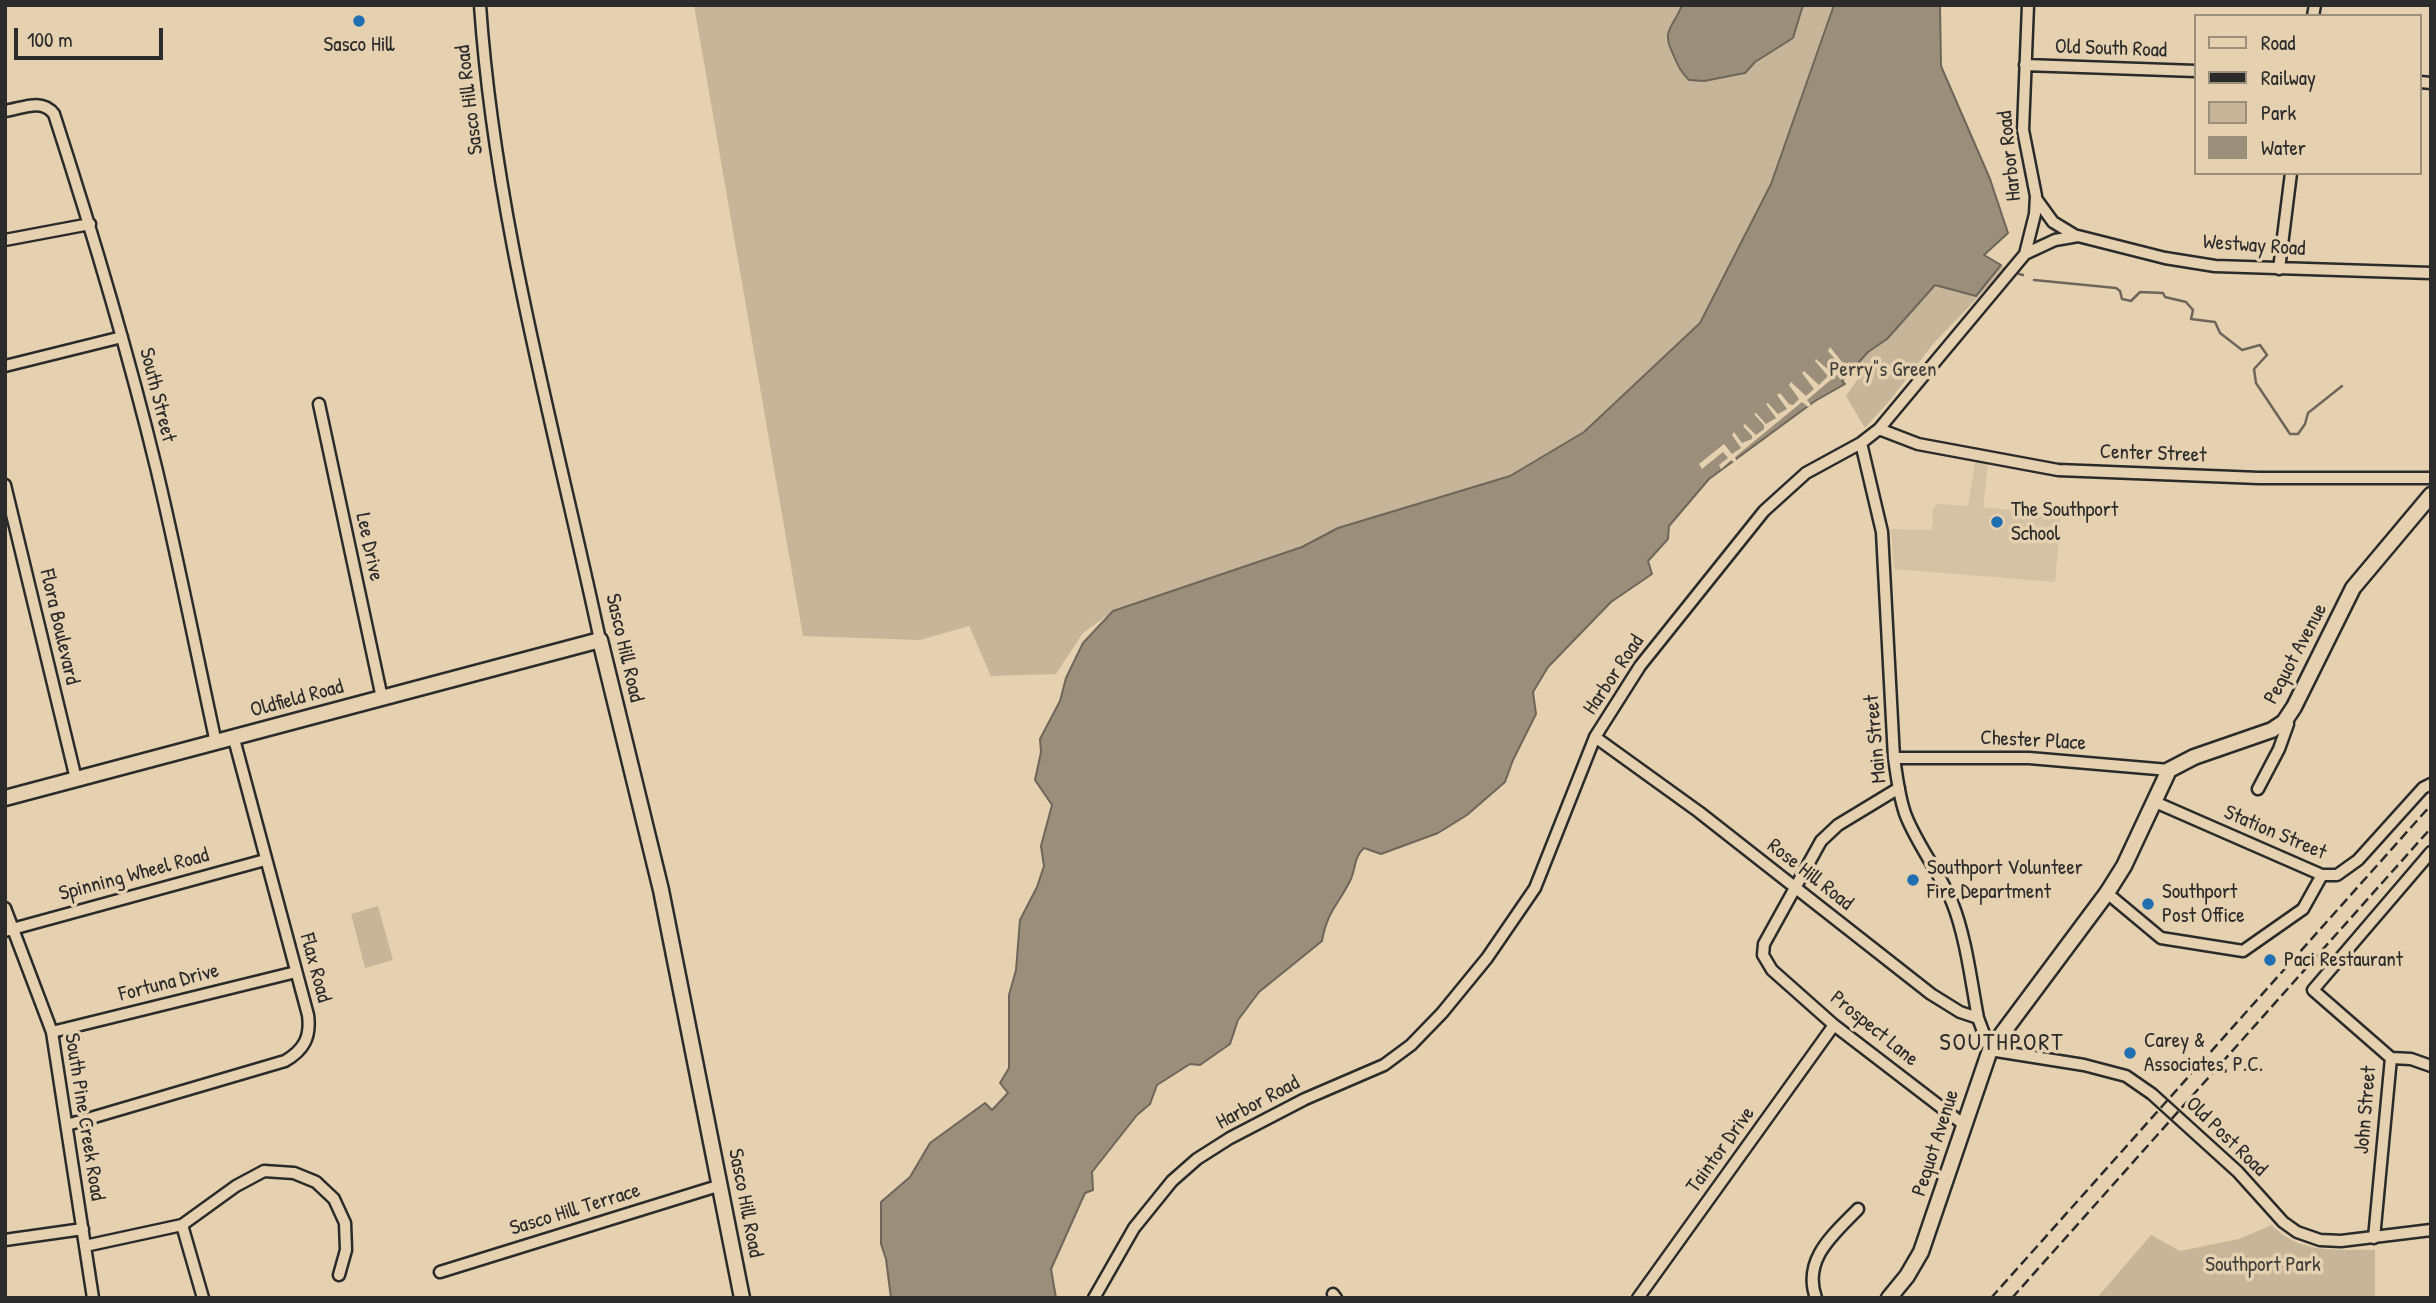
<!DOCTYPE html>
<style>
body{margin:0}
#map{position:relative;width:2436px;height:1303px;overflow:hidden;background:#e5d0af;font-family:"Patrick Hand",sans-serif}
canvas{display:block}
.frame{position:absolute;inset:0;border:7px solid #2b2b2b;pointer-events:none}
.legend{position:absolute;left:2194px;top:14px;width:228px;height:161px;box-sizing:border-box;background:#e5d0af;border:2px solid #9b8e7a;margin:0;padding:9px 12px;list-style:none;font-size:21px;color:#2b2b2b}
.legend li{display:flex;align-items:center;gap:14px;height:35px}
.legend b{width:35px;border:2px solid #9b8e7a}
.scale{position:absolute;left:14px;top:28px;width:149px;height:32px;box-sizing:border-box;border:4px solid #2b2b2b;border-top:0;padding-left:9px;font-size:21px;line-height:24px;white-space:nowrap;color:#2b2b2b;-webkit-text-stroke:5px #e5d0af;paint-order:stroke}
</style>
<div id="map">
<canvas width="2436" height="1303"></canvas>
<div class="frame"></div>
<ul class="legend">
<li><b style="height:9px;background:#e5d0af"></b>Road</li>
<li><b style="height:9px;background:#2b2b2b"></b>Railway</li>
<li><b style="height:19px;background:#c7b599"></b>Park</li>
<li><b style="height:19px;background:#9b8e7a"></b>Water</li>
</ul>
<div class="scale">100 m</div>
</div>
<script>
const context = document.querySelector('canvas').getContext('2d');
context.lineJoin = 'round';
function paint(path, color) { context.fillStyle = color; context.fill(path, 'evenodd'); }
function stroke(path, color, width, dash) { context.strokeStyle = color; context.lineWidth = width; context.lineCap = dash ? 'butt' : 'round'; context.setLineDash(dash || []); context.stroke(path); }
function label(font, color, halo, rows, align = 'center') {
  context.font = font + ' "Patrick Hand",sans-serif'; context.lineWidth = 7; context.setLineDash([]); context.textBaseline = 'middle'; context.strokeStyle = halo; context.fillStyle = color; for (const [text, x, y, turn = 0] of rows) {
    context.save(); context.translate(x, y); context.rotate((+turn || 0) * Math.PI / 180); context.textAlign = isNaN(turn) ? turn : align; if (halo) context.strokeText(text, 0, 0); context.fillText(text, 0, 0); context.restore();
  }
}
const built = new Path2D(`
 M1975,462L1988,464L1983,507L2061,515L2055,582L1894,569L1891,529L1932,530L1933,509L1937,504L1968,506Z`);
const green = new Path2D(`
 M694,5H1834L1771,184L1700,324L1584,432L1510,476L1338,528L1302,547L1113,611L1083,633L1056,674L991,676L969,626L920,640L803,636Z
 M2001,265L2006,268L1933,344L1891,399L1865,428L1846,396L1859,377L1852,370L1868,352L1887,338L1935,285L1976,296Z
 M378,906L393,960L365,968L351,914Z
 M2272,1225C2300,1255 2338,1249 2375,1250V1298H2097L2151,1235L2180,1251L2239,1239Z`);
const water = new Path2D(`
 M1682,5H1803L1793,38L1755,62L1745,73L1704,81L1689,80C1681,72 1678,66 1674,56C1660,29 1673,29 1682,5Z
 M1834,5H1940L1941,66L1990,179L2008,233L1984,255L2001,265L1976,296L1935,285L1887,339L1868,352L1842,381L1845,384L1815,401L1709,479L1669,526L1668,539L1648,561L1652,574L1611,602L1548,667L1533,692L1536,714L1513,760L1505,782L1467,815L1438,833L1381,854L1364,848C1354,857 1356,867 1351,879C1339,904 1327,911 1322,941L1259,992L1238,1020L1230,1044L1200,1065L1190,1064L1157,1085L1150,1104L1137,1115L1092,1172L1093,1190L1085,1193L1051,1269L1056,1298H891L886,1259L881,1244V1202L910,1177L930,1143L985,1103L992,1110L1008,1093L1000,1083L1009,1068V995L1016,970L1020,920L1037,887L1044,866L1041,846L1052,805L1035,780L1041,752L1040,739L1060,701L1066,678L1083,643L1113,611L1302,547L1338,528L1510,476L1584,432L1700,323L1771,184Z`);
const pier = new Path2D(`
 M1830,347L1846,367L1807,400L1811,405L1808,407L1802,402L1735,457L1737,462L1735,463L1731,460L1721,469L1719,465L1728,458L1723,452L1702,469L1699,464L1724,444L1732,454L1741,448L1732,435L1734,432L1742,443L1752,439V436L1743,426L1745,424L1756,435L1764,429V425L1754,414L1756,413L1766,424L1776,418L1766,404L1768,403L1778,414L1787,409L1777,395L1780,393L1789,404L1793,405L1799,399L1789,385L1791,382L1806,396L1814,389L1802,373L1804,371L1819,385L1828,376L1815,361L1816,359L1833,374L1841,366L1828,351Z`);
const stream = new Path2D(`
 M2019,274L2023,275
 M2034,280L2116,288L2120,291L2122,299L2131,301L2140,292L2163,293L2165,297L2186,302L2193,310L2191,319L2215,322L2220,333L2242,350L2260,345L2267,355L2254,369L2256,383L2290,434H2298L2305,424L2308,413L2342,386`);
const street = new Path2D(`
 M480,5C495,221 555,430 600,640
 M2313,16L2315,5
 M2025,65L2196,71
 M2420,82L2431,83
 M5,111C23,108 42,98 54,114C92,231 127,348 156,467C178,559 196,651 216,743
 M2037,200L2053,222L2076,236
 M5,240L90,224
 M2025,254L2055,240L2078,236L2165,258L2215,266L2431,273
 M2279,269L2291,173
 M5,366L122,337
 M319,404L382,698
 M1879,429L1918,444L2058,470L2259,478H2431
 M1861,443L1882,532L1894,758C1897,777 1899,798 1906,816C1918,846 1939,872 1952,902C1966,937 1971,981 1978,1018
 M5,485L76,779
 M1595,737L1699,812L1931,994L1960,1012L1978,1018L1990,1050L2084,1065L2126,1076L2152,1094L2238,1172L2283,1222L2297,1232L2320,1240L2341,1241L2431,1230
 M1894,758H2029L2169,770
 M1899,788L1838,825L1821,841L1764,944L1763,955L1772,970L1834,1025L1963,1124
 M2258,789L2279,749L2288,724L2284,722
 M2155,802L2322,875H2337L2358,860L2423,788L2431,784
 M2107,893L2161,938L2243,951L2303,909L2322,875
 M5,908L52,1032L93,1298
 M5,931L265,860
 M52,1032L296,972
 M2391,1058L2411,1059L2431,1066
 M67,1125L285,1061C304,1050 311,1037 308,1015L234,739
 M182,1225L203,1298
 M2374,1238L2391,1058L2313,990L2431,852
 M5,1240L83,1229
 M85,1246L182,1225L236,1186L264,1171L294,1173L316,1182L334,1199L345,1223L346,1250L339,1275
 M440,1272L721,1185
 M1333,1294L1336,1298
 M1094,1298L1134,1228L1172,1181L1197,1159L1230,1138L1305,1099L1384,1065L1411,1045L1442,1013L1487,958L1535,888L1595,737L1640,666L1764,511L1806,473L1861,443L1879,429L2025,254L2035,214L2036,196L2023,130L2028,5
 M1638,1298L1834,1025
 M1816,1298C1802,1259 1834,1234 1858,1209`);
const secondary = new Path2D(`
 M5,798L600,640L661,890L742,1298
 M1889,1298L1907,1276L1921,1252L1990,1050L2107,893L2124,866L2169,770L2194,757L2272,730L2284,722L2294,707L2353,588L2431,495`);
const rail = new Path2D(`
 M1991,1298L2431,805
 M2012,1298L2431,828`);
const markers = [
 [359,21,7,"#1f6fb2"],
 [1997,522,7,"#1f6fb2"],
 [1913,880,7,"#1f6fb2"],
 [2148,904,7,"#1f6fb2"],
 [2270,960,7,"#1f6fb2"],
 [2130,1053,7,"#1f6fb2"]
];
const poiNames = [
 ["Sasco Hill",359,45,"center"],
 ["The Southport",2011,510],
 ["School",2011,534],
 ["Southport Volunteer",1927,868],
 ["Fire Department",1927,892],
 ["Southport",2162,892],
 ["Post Office",2162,916],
 ["Paci Restaurant",2284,960],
 ["Carey &",2144,1041],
 ["Associates, P.C.",2144,1065]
];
const streetNames = [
 ["Old South Road",2111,49,2],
 ["Sasco Hill Road",470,100,-97],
 ["Harbor Road",2010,156,-96],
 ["Westway Road",2254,246,4],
 ["South Street",157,395,76],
 ["Center Street",2153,454,2],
 ["Lee Drive",369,547,78],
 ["Flora Boulevard",59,627,77],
 ["Sasco Hill Road",624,648,77],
 ["Pequot Avenue",2296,654,-62],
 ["Harbor Road",1614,675,-56],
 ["Oldfield Road",297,699,-15],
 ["Main Street",1876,739,-95],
 ["Chester Place",2033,741,3],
 ["Station Street",2275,833,23],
 ["Spinning Wheel Road",134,875,-15],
 ["Rose Hill Road",1810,875,38],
 ["Flax Road",315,968,75],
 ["Fortuna Drive",169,983,-14],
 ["Prospect Lane",1874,1029,39],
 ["Harbor Road",1258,1103,-28],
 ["John Street",2366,1110,-85],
 ["South Pine Creek Road",84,1117,81],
 ["Old Post Road",2226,1137,44],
 ["Pequot Avenue",1936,1143,-72],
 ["Taintor Drive",1721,1150,-54],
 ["Sasco Hill Road",745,1203,79],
 ["Sasco Hill Terrace",575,1210,-17]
];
const parkNames = [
 ["Perry\"s Green",1883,370],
 ["Southport Park",2263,1265]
];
const quarterNames = [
 ["SOUTHPORT",2002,1044]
];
paint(built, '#d5c2a4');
paint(green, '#c7b599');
paint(water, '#9b8e7a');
stroke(water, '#6e665a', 2);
paint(pier, '#e5d0af');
stroke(stream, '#6e665a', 2.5);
stroke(street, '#2b2b2b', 15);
stroke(secondary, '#2b2b2b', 19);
stroke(street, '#e5d0af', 10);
stroke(secondary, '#e5d0af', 14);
stroke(rail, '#2b2b2b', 2.5, [10, 5]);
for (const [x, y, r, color] of markers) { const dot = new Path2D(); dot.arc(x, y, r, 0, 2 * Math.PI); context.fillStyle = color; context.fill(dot); stroke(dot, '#e5d0af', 2.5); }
label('21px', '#2b2b2b', '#e5d0af', poiNames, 'left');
label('21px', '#2b2b2b', '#e5d0af', streetNames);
label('21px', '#42403c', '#e5d0af', parkNames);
context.letterSpacing = '2px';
label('24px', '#2b2b2b', '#e5d0af', quarterNames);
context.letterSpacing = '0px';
</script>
